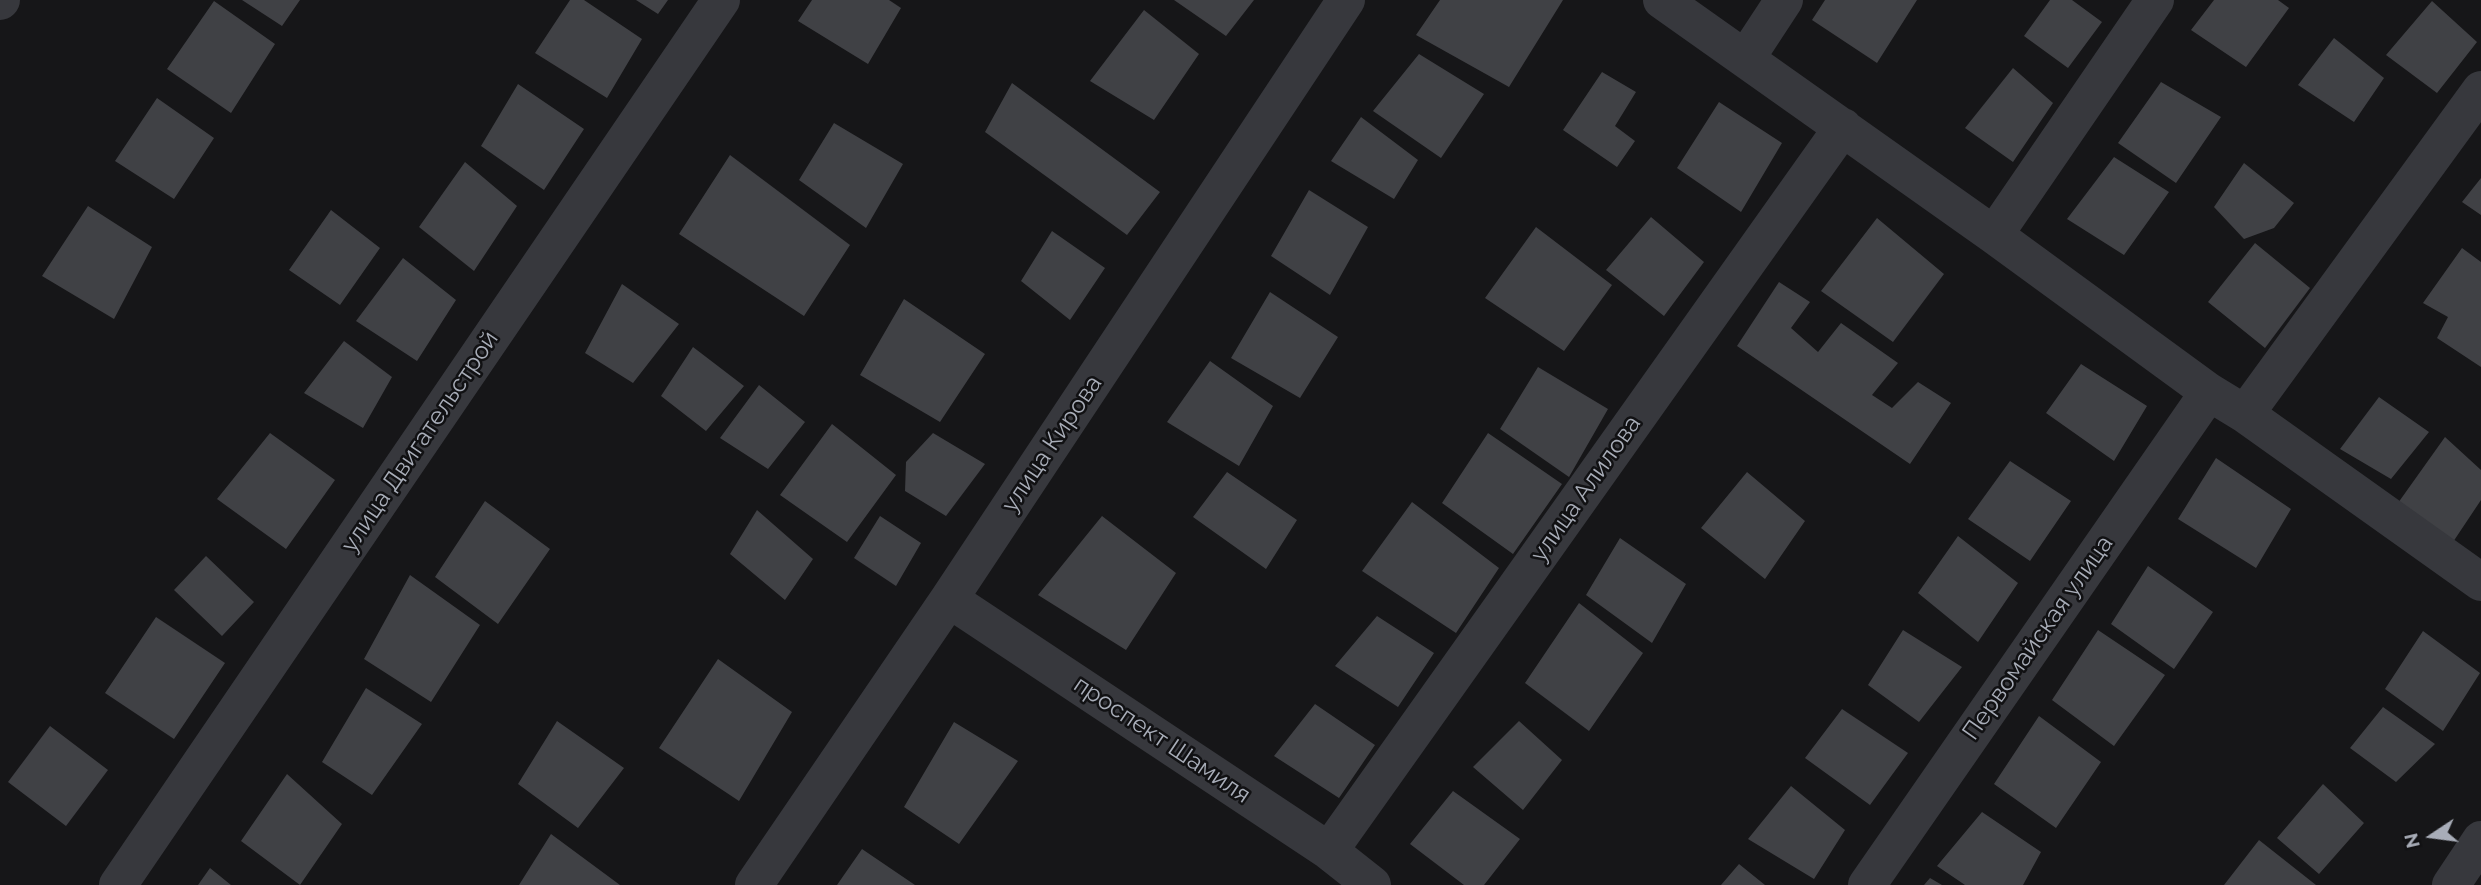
<!DOCTYPE html>
<meta charset="utf-8">
<style>
body{margin:0}
#map{position:relative;width:2481px;height:885px;overflow:hidden;background:#161618;font-family:Raleway,sans-serif}
canvas{display:block}
.north{position:absolute;left:2397px;top:801px;width:70px;height:70px;-webkit-text-stroke:5px #111113;paint-order:stroke;rotate:257deg;font-size:19px;font-weight:700;line-height:28px;text-align:center;color:#a8adb8}
.north::after{content:'';display:block;margin:auto;width:24px;height:32px;background:#a8adb8;clip-path:polygon(50% 0,100% 100%,50% 72%,0 100%)}
</style>
<div id="map">
<canvas width="2481" height="885"></canvas>
<div class="north">N</div>
</div>
<script>
const context = document.querySelector('canvas').getContext('2d');
context.lineJoin = 'round';
function paint(path, color) { context.fillStyle = color; context.fill(path, 'evenodd'); }
function stroke(path, color, width, dash) { context.strokeStyle = color; context.lineWidth = width; context.lineCap = dash ? 'butt' : 'round'; context.setLineDash(dash || []); context.stroke(path); }
function label(font, color, halo, rows, align = 'center') {
  context.font = font + ' Raleway,sans-serif'; context.lineWidth = 5; context.setLineDash([]); context.textBaseline = 'middle'; context.strokeStyle = halo; context.fillStyle = color; for (const [text, x, y, turn = 0] of rows) {
    context.save(); context.translate(x, y); context.rotate((+turn || 0) * Math.PI / 180); context.textAlign = isNaN(turn) ? turn : align; if (halo) context.strokeText(text, 0, 0); context.fillText(text, 0, 0); context.restore();
  }
}
const building = new Path2D(`
 M242,0H300L282,26Z
 M570,0H584L642,39L607,98L535,53Z
 M636,0H668L658,14Z
 M812,0H889L901,8L868,64L798,21Z
 M1174,0H1254L1226,36Z
 M1440,0H1563L1509,87L1416,35Z
 M1825,0H1917L1877,63L1812,20Z
 M2050,0H2072L2102,22L2068,68L2024,36Z
 M2214,0H2278L2289,8L2246,67L2191,30Z
 M214,1L275,44L231,113L167,69Z
 M2432,1L2477,42L2437,93L2386,55Z
 M1144,10L1199,54L1154,120L1090,81Z
 M2334,38L2384,78L2354,122L2298,85Z
 M1419,54L1484,94L1441,158L1373,111Z
 M2013,68L2053,103L2013,162L1965,128Z
 M1602,72L1636,92L1615,126L1635,141L1617,167L1563,130Z
 M2161,82L2221,117L2176,183L2118,143Z
 M1012,83L1160,192L1127,235L985,132Z
 M518,84L584,129L544,190L481,146Z
 M157,98L214,138L174,199L115,161Z
 M1719,102L1782,143L1741,212L1677,168Z
 M1361,117L1418,160L1394,199L1331,161Z
 M834,123L903,164L866,228L799,180Z
 M730,155L850,245L804,316L679,234Z
 M2114,157L2169,192L2124,255L2067,219Z
 M465,162L517,206L474,271L419,227Z
 M2244,163L2294,203L2274,228L2244,239L2214,207Z
 M2481,178V215L2462,202Z
 M1309,190L1368,227L1330,295L1271,256Z
 M88,206L152,247L114,319L42,276Z
 M331,210L380,248L340,305L289,270Z
 M1651,217L1704,262L1664,316L1606,270Z
 M1877,218L1944,274L1893,342L1821,291Z
 M1536,227L1612,285L1564,351L1485,298Z
 M1052,231L1105,268L1070,320L1021,281Z
 M2255,243L2310,288L2265,348L2208,302Z
 M2462,248L2481,262V367L2437,338L2448,317L2423,303Z
 M403,258L456,300L417,361L356,321Z
 M1779,282L1810,302L1791,328L1818,352L1841,323L1898,363L1872,395L1892,408L1918,382L1951,403L1910,464L1737,346Z
 M622,284L679,324L633,383L585,353Z
 M1270,292L1338,337L1300,398L1231,358Z
 M904,299L985,354L940,422L860,375Z
 M344,341L392,377L363,428L304,393Z
 M693,347L744,386L706,431L661,396Z
 M1210,361L1273,406L1239,466L1167,422Z
 M2081,364L2147,406L2114,461L2046,413Z
 M1538,367L1608,409L1569,477L1500,429Z
 M759,385L805,422L768,469L720,438Z
 M2379,397L2429,432L2391,479L2340,449Z
 M832,424L896,475L847,542L780,495Z
 M270,433L335,480L286,549L217,499Z
 M933,433L985,464L946,516L905,491L906,462Z
 M1488,433L1562,484L1513,554L1442,503Z
 M2445,437L2481,470V500L2453,542L2398,503Z
 M2216,458L2291,509L2256,568L2178,519Z
 M2010,461L2071,501L2030,561L1968,519Z
 M1227,472L1297,520L1266,569L1193,517Z
 M1747,472L1805,521L1765,579L1701,528Z
 M485,501L550,549L498,624L435,577Z
 M1412,502L1499,568L1456,633L1362,571Z
 M757,510L813,559L785,600L730,554Z
 M880,516L921,543L896,586L854,558Z
 M1102,516L1176,573L1126,650L1038,595Z
 M1958,536L2018,583L1978,642L1918,593Z
 M1620,538L1686,584L1652,643L1586,595Z
 M206,556L254,602L222,636L174,590Z
 M2148,566L2213,612L2174,669L2111,624Z
 M410,575L480,625L431,702L364,659Z
 M1579,603L1643,653L1589,731L1525,683Z
 M1377,616L1434,653L1398,707L1335,666Z
 M156,617L225,663L174,739L105,693Z
 M1903,630L1962,667L1919,722L1868,685Z
 M2098,630L2165,675L2114,746L2052,700Z
 M2423,631L2480,673L2443,731L2385,689Z
 M718,659L792,712L739,801L659,748Z
 M366,688L422,724L372,795L322,762Z
 M1315,704L1375,745L1339,798L1274,756Z
 M2383,707L2435,744L2396,782L2350,748Z
 M1842,709L1908,753L1870,805L1805,758Z
 M2039,716L2101,762L2056,828L1994,784Z
 M557,721L624,768L578,828L518,784Z
 M1519,721L1562,760L1523,810L1473,767Z
 M954,722L1018,761L959,844L904,807Z
 M50,726L108,770L66,826L8,782Z
 M287,774L342,824L300,885L241,841Z
 M2323,784L2364,823L2319,874L2277,838Z
 M1791,786L1845,830L1814,879L1748,839Z
 M1453,791L1520,839L1484,885H1464L1410,844Z
 M1982,812L2041,852L2023,885H1965L1937,866Z
 M551,834L620,885H519Z
 M2259,840L2316,885H2224Z
 M862,849L915,885H837Z
 M1739,864L1765,885H1721Z
 M210,868L231,885H198Z
 M1930,878L1942,885H1924Z`);
const minor = new Path2D(`
 M1662,0L1994,235L2209,392L2245,414L2481,582
 M0,1L1,0
 M1746,58L1784,0
 M1994,235L2155,0
 M2245,414L2481,90
 M949,599L1329,851L1372,885
 M1329,851L1843,127
 M118,885L721,0
 M754,885L949,599L1346,0
 M1867,885L2209,392
 M2451,885L2481,840`);
const streetNames = [
 ["улица Двигательстрой",420,442,-56],
 ["улица Кирова",1052,444,-56],
 ["улица Алилова",1586,489,-55],
 ["Первомайская улица",2038,638,-55],
 ["проспект Шамиля",1162,740,34]
];
paint(building, '#404145');
stroke(minor, '#37383d', 38);
label('24px', '#a8adb8', '#111113', streetNames);
</script>
